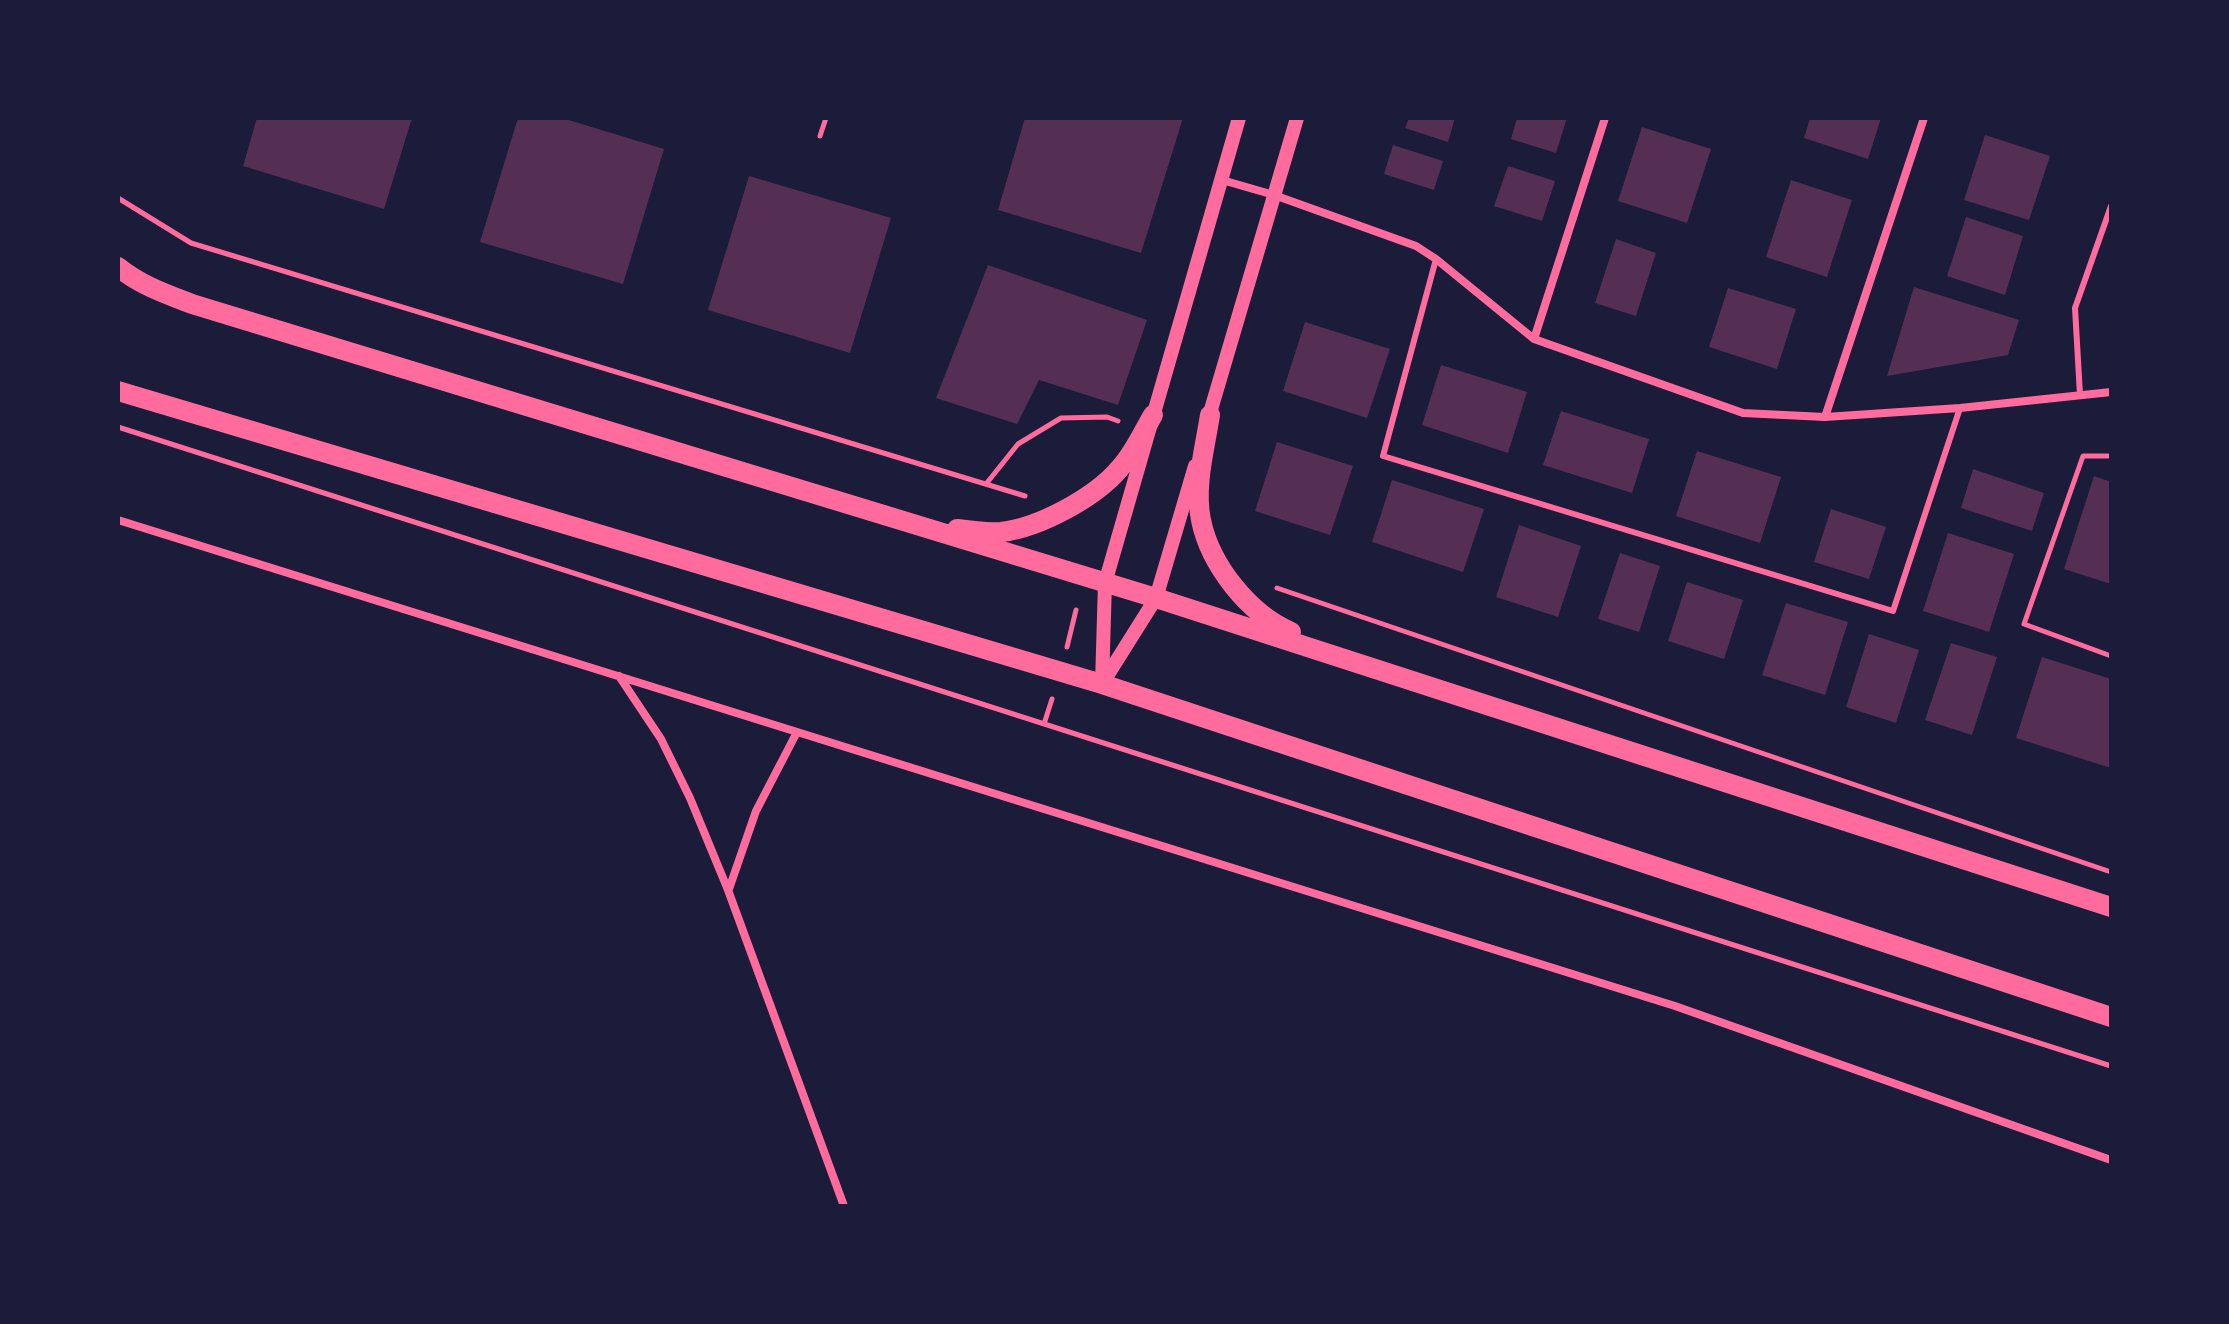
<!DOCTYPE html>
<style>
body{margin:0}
#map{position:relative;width:2229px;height:1324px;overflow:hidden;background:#1b1b3a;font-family:"Fira Sans",sans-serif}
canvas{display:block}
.frame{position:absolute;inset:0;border:120px solid #1b1b3a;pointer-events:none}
</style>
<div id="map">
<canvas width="2229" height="1324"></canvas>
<div class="frame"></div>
</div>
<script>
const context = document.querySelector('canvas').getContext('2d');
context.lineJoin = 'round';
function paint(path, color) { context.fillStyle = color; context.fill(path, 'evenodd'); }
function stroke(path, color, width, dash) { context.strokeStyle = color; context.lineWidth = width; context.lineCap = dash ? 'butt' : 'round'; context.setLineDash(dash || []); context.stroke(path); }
const building = new Path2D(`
 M257,118H412L384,209L243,166Z
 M518,118H562L664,149L623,284L480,242Z
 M1025,118H1183L1141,253L998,210Z
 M1409,118H1455L1448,142L1405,128Z
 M1517,118H1567L1556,153L1511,139Z
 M1810,118H1881L1868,159L1804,138Z
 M1642,127L1711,149L1687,223L1618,201Z
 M1985,135L2050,156L2029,220L1964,200Z
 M1393,145L1443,161L1434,190L1384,174Z
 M1508,166L1555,181L1542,221L1494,206Z
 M749,176L891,218L850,353L708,310Z
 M1791,180L1852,200L1827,277L1766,257Z
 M1966,217L2023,236L2005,295L1947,276Z
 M1616,239L1656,253L1636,316L1595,303Z
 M988,265L1147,320L1118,405L1039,380L1017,424L936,398Z
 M1914,287L2019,320L2008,355L1887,376Z
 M1728,288L1796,309L1777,369L1709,347Z
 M1305,322L1390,349L1367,418L1283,391Z
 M1441,365L1527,392L1508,453L1422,425Z
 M1561,411L1649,439L1632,493L1543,465Z
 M1277,442L1353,466L1330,535L1255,511Z
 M1697,451L1781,477L1760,543L1676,516Z
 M1973,469L2044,493L2032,531L1961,508Z
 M2094,476L2111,482V584L2064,569Z
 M1392,480L1484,509L1463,572L1372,542Z
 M1831,509L1886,527L1869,579L1814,562Z
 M1519,525L1581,546L1558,617L1496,597Z
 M1948,533L2014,554L1989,632L1923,611Z
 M1620,553L1660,566L1639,632L1598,619Z
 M1687,582L1743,600L1724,659L1668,641Z
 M1786,603L1848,622L1825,695L1762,675Z
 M1869,634L1919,650L1896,723L1846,707Z
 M1951,643L1997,657L1972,735L1925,720Z
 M2042,657L2111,679V768L2016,738Z`);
const path = new Path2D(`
 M820,136L826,118
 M118,198L191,243L1025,496
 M118,427L2111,1066
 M2111,456H2083L2024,624L2111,656
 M986,484L1018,444L1061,418L1107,417L1118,421
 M1277,588L2111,872
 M1067,647L1076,610
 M1044,724L1052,699`);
const service = new Path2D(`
 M1436,259L1383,456L1893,611L1960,408
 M2080,395L2075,308L2111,206`);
const minor = new Path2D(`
 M1222,180L1274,195L1416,246L1436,259L1534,339L1743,413L1825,417L1960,408L2111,392
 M1534,339L1605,118
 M1825,417L1924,118
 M118,520L1675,1006L2111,1160
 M619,676L661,739L690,798L728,890L844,1206
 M729,889L756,811L797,732`);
const tertiary = new Path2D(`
 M1207,423L1297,118
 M1102,683L1105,583L1239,118
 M1102,684L1156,598L1195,466`);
const primary = new Path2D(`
 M118,267C140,285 166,294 192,304L1156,598L2111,907
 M118,391L1102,684L2111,1017
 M1210,415C1205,448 1194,486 1201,520C1210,565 1249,614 1291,632
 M957,529C971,531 987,533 1001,532C1039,528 1096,497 1120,468C1134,453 1143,432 1153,415`);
paint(building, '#542f53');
stroke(path, '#ff6b9d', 5);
stroke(service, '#ff6b9d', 6);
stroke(minor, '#ff6b9d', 8);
stroke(tertiary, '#ff6b9d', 14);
stroke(primary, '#ff6b9d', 20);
</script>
